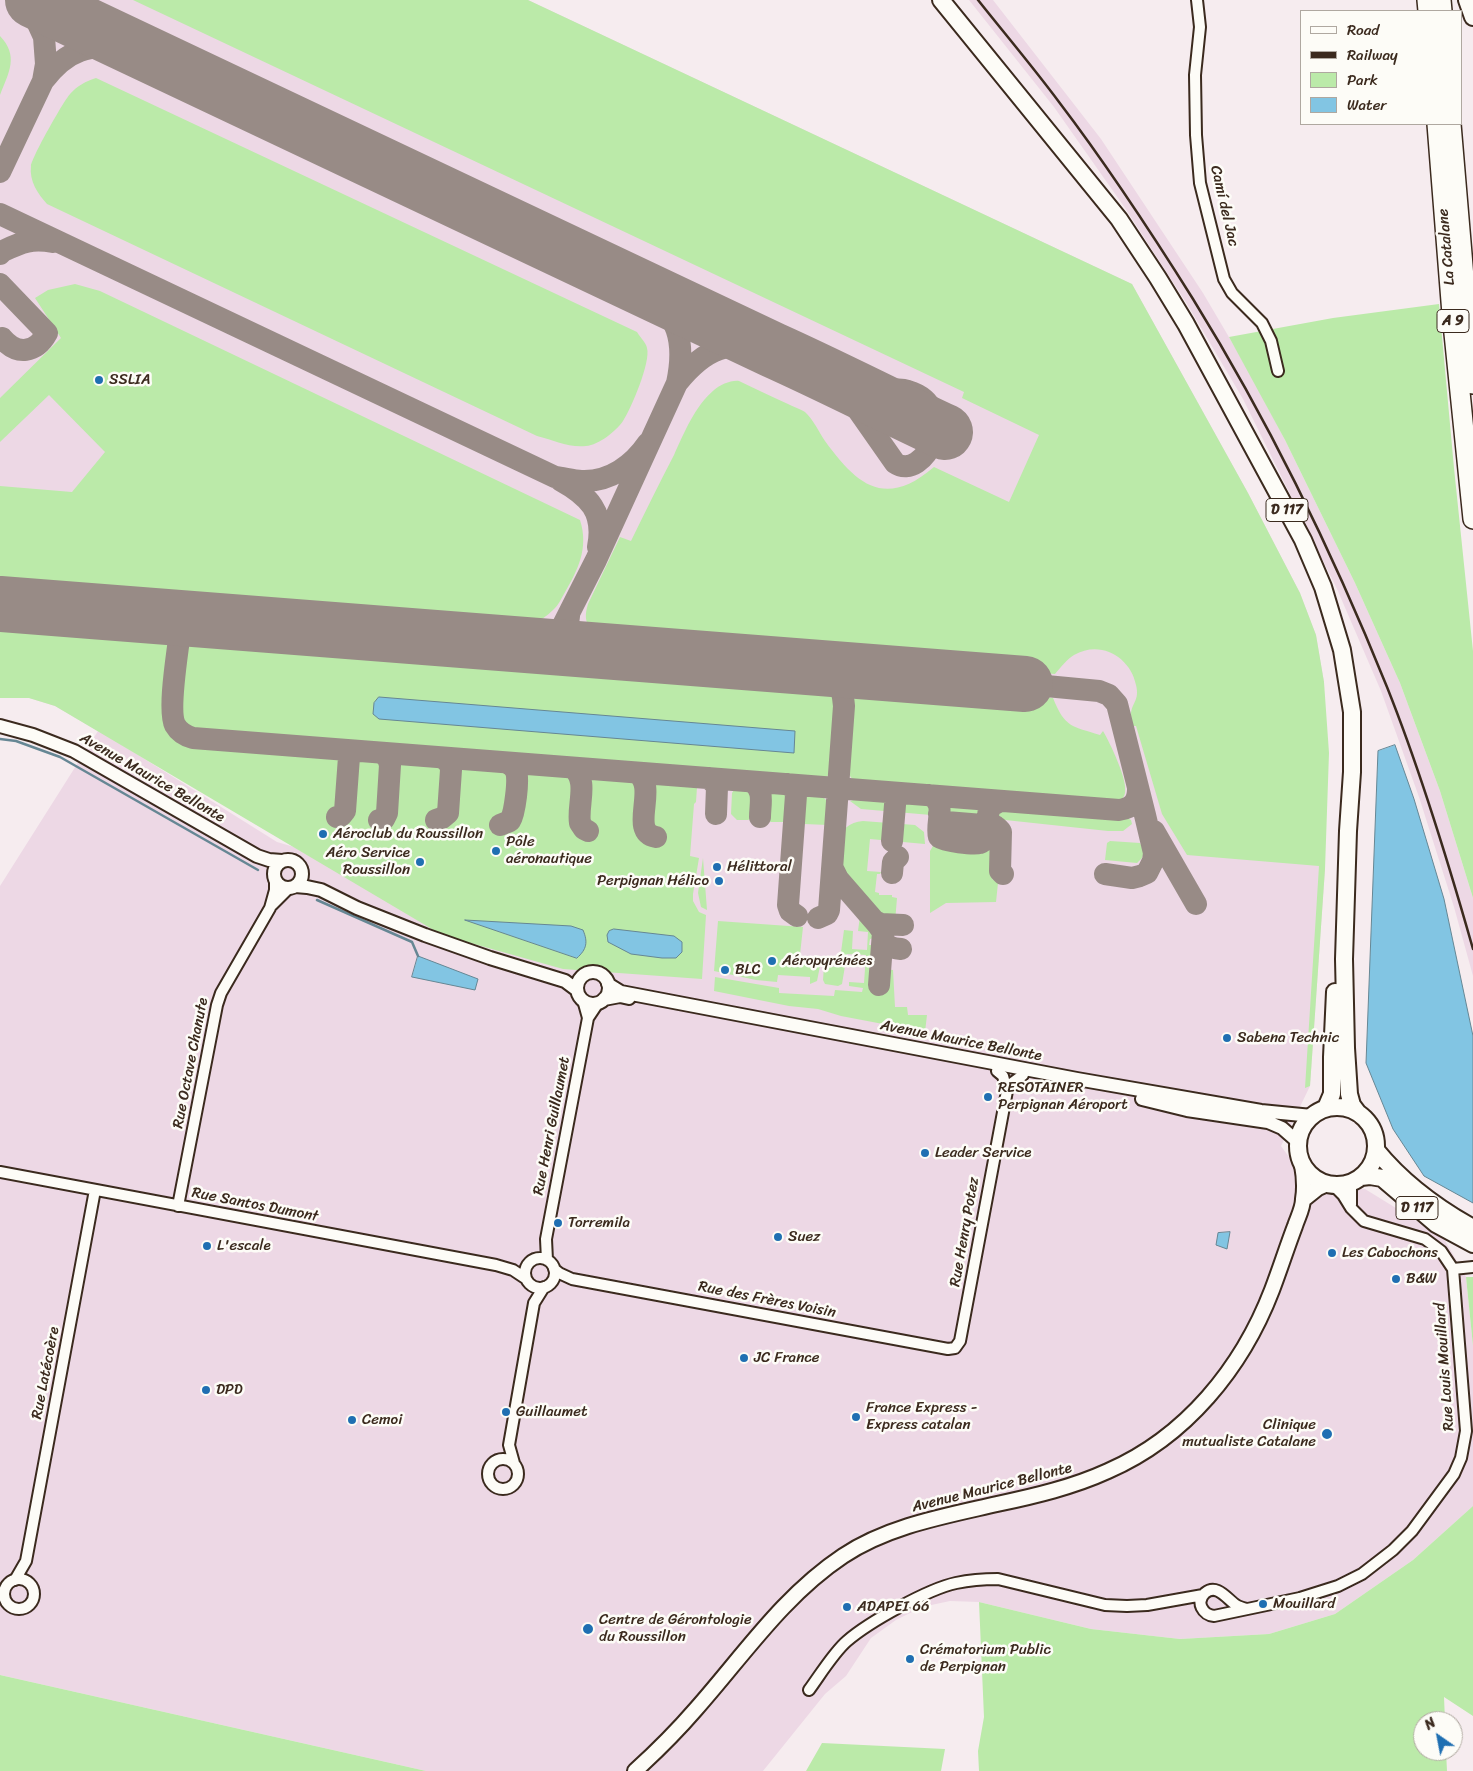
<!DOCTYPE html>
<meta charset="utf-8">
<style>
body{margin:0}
#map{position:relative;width:1473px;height:1771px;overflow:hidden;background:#f6ecef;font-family:Sriracha,sans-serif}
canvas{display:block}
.legend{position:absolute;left:1300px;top:10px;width:162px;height:115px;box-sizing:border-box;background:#fdfcf7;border:1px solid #afa8a0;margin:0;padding:6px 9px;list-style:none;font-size:15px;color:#3b2a1e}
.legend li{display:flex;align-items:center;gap:10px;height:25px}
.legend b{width:25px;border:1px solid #afa8a0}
.north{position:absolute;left:1413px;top:1711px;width:50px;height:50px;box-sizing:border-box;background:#fdfcf7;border:1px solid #afa8a0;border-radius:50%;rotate:327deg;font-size:14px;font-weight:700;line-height:20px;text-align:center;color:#3b2a1e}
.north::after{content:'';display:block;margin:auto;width:18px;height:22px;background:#1f6fb2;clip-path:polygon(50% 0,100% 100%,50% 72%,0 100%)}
</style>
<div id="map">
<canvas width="1473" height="1771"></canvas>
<ul class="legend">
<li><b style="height:6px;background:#fdfcf7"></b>Road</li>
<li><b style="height:6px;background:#3b2a1e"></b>Railway</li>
<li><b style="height:14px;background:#bbeaa9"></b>Park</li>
<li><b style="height:14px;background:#82c5e3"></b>Water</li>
</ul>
<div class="north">N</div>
</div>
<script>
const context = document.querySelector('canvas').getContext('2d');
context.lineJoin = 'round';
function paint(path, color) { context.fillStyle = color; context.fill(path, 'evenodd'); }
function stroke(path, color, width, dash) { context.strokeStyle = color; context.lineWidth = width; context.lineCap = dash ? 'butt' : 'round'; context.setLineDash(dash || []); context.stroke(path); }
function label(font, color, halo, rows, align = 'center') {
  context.font = font + ' Sriracha,sans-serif'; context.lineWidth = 5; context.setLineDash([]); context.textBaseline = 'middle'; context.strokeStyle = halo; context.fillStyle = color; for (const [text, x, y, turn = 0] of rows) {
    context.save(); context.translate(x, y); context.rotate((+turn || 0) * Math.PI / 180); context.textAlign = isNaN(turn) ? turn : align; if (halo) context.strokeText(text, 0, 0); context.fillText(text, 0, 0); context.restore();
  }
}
const built = new Path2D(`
 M0,0H528L1132,284L1248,493L1300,593L1316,635L1324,682L1325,869L1310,1086L1281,1146L1310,1186L1365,1189L1443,1237L1466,1277L1473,1346V1506L1413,1560L1335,1614L1269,1634L1180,1639L1091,1629L979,1602L950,1601L922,1607L896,1620L871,1638L846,1676L825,1694L763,1771H426L0,1675V886L98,731L55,706L29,698L0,695ZM119,743L415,882L277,842Z
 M969,0H993L1101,139L1203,293L1246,366L1285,440L1355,583L1400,683L1440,791L1473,898V976L1454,907L1419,797L1381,691L1337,589L1243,399L1187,304L1125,208L1054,107Z`);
const green = new Path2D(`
 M133,0H528L1132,284L1248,493L1300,593L1316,635L1324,682L1329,753L1325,869L1310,1086L1305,1088L1319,866L1187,855L1162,814L1136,726H1133C1132,723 1131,718 1131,715C1131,703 1140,701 1136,685C1131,658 1101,639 1074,655C1067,659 1061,667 1055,674L609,640C592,631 581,626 588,604L620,537L631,541C645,512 659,484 674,455C684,433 695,406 714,390C720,385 731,380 739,381C755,389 771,396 788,404C793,407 801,409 805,412C813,419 819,432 825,441C857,485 885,509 934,467L1009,502L1039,435L962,398L964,392Z
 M0,36C19,56 9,72 0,95Z
 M96,78L637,332C640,337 646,343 647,348C651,362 631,409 623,421C616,431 599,445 586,446C569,448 553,440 537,436L47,204C38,194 29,181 31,166C32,157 63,102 70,94C77,86 86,81 96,78Z
 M75,284L100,291L580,520C589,548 578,570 564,594C561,599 558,606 553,610C541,622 527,627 512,631L0,591V486L72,492L105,452L49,395L0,442V398L61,338L35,298L48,290Z
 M1439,304L1454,468L1473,651V898L1440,791L1400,683L1355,583L1285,440L1229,337L1333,318Z
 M0,617L155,629L165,633L171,643L166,711C169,728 176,738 193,743L343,756L662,781L695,785L697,787L696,802L694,804L690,856L699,858L693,894V901L699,912L706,915L702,979L563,969L442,935L55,706L29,698H0Z
 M197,632L807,679C823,685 832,690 837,708L833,765L827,777L816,781L190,731L180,720L178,710L183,644L190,635Z
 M878,685L1053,698C1065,728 1072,726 1100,735L1103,731C1110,743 1128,780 1125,793C1124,799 1119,801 1115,804L858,784L853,780L847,772L850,707C856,693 864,688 878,685Z
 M739,787L751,788L755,795L754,817L748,820H737L731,814L732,793L735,788Z
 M774,790L787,791L790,795L789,818L785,822H771L767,820V795Z
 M809,792C826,795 839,808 828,825L804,824L801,820L802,796L804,794Z
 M863,797L932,803L934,805V813L931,815L861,809L850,801Z
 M951,804L978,806L981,808L982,815L976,819L949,816L946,811L948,805Z
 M1000,808L1125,817L1131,820L1132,824L1123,831H1108L996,819L995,812L997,809Z
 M863,821L915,825L924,832L925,844L870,839L867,871L881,872L880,874H877L875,892L879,893V895H892V897L897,898L895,922L885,921L839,870C840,847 834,824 863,821Z
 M945,827L980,830L979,834L973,837L947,834Z
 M1110,841L1140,843L1144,852L1142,858L1137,863L1105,860L1107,843Z
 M937,844L993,849L992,879L998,883L996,902L946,903L930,913V851L933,846Z
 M703,858L707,910L701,907L698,893Z
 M837,886L877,933L874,938L870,939L869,945H875V964L869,963V971L876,970V984H882L883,969L893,970L895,1007H907L908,1015H927L925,1032L841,1016L818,1009L789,1006L714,991L715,977L779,988V993L834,996L835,990L862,992L863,988L849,986V982L864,983L866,955L847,954L842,984L838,986L825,984L823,980L824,966L839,967L844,930L853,931L852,949L867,950L868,932L858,931L860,916L840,893Z
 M718,921L803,927L799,964L820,966L817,981L810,984V977L778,975L777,982L756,980L714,971Z
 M1466,1277H1473V1346Z
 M1473,1506V1716L1444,1697L1445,1721H1423V1751H1446L1447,1771H979L978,1751L984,1717L979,1602L1091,1629L1180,1639L1269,1634L1335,1614L1413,1560Z
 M0,1675L426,1771H0Z
 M822,1743L945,1749L941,1771H806Z`);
const water = new Path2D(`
 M379,697L795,731L794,753L379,719L373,714L374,703Z
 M1395,745L1414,799L1444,899L1473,1036V1203L1424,1176L1393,1129L1366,1063L1378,751Z
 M465,920L571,926L583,930C588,942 587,949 577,958Z
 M614,929L674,936L682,942V952L676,958H662L631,954L608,942L607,935L609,931Z
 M418,956L478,979L475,990L412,977Z
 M1230,1232L1227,1249L1216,1245L1218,1233Z`);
const stream = new Path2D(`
 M0,739L16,741L60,757L258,870
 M317,900L412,942L418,956`);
const taxiway = new Path2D(`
 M43,81C69,47 88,46 128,46
 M0,172L43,81L46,64L44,37L33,13L22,0
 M0,214L555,477C564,478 574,481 582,481C610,482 633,465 648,443
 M0,254L3,251C22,242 32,238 53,242
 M0,284L47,333C36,353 17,356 2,338
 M830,376L839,383L895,463C924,483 962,407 908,391C896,387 888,392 877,394C871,394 864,392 858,391
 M677,383C706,347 728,340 773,350
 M560,480C589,496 605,512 598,547
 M156,616C169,620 176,624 179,639
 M569,616L566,639L575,647L588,649
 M206,620C190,621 182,620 179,639C177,656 168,711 175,725C179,732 186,736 193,738L1119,810C1132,808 1138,802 1138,789
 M526,645C541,645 551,645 560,631L596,560L677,383C686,341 678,315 644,289
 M804,666C834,673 841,673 844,706L829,910L827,914L818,918
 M1025,684L1099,691L1109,695L1117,704L1145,815L1154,853L1153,861L1147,873L1140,876L1132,878L1105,874
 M573,768C589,781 577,805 580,823L584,829L588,831
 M637,773C659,787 628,832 656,837
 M709,778L715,784L717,787L716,814
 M752,782C765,790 760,804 760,817
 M788,784L794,789L796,795L788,905L790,911L797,916
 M929,795C948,802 935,823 939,837C945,841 973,845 980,843C984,842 984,840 986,837L989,807L1000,801
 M939,814L941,818L946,822L995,826
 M337,817L341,816L345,811L349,757L345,750
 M379,820L384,819L387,813L390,765L388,758L382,753
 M436,820L442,818L448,813L451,770L450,764L443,758
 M985,821L987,818C990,826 997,825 1001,832L1000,871L1003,874
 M500,825L510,821C515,813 519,780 516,771C514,767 511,765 507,763
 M1154,831L1196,904
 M892,841L896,793
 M833,869L838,879L878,925L883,932L879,985
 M892,873L893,862L898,857
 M875,921L881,924L903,925
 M883,936C884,946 891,948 901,949`);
const runway = new Path2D(`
 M33,0L773,350C831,376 887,405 945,432
 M0,604L1025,684`);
const minor = new Path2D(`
 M1197,0L1200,27L1195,75L1196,135L1200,183L1224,279L1232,293L1262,323L1271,341L1278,371
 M272,905L289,888
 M583,1000L588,1018
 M997,1071L1003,1076L1007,1091
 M0,1172L496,1265L513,1270L525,1278
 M1351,1205V1183
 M178,1206L217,1005L221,993L270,908L275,890V880
 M525 1273a15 15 0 1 1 30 0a15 15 0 1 1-30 0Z
 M547,1260L546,1239L588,1018L598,1003
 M554,1269L559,1273L572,1279L948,1349L955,1348L960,1341L1007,1091L1012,1083L1023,1075
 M1453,1269L1473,1267
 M488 1474a15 15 0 1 1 30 0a15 15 0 1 1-30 0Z
 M514,1463L509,1445L534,1303L544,1287
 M4 1594a15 15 0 1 1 30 0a15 15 0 1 1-30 0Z
 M15,1580L26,1561L95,1190
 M1247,1609C1243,1608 1239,1607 1236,1605C1227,1599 1217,1583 1205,1593C1195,1602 1203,1615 1214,1616L1300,1598L1338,1586L1362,1574L1393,1550L1412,1531L1454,1474L1461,1458L1466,1431L1453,1269L1441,1251L1425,1239L1364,1221L1351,1208L1343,1195L1333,1185
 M809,1690C820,1675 834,1652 847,1641C869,1622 928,1589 956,1583C970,1580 984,1579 998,1579L1105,1605L1127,1606L1147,1605L1203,1595`);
const tertiary = new Path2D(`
 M0,726L33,735L74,751L257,856L269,860L282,861
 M274 874a14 14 0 1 1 28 0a14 14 0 1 1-28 0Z
 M295,886L307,887L321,890L357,908L425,935L490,958L565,981L577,990
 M577 988a16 16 0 1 1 32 0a16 16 0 1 1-32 0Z
 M608,984L621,992L1077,1079L1261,1111L1312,1116
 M604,999L620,996L629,998
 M1142,1099L1187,1110L1268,1122L1282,1128L1298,1142`);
const secondary = new Path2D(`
 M1303,1200L1318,1188L1327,1184
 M635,1771C657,1751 677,1731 696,1709C743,1656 783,1596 843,1556C888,1526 945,1516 997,1504C1035,1496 1073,1487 1108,1471C1186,1437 1242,1368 1272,1290C1280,1269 1287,1247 1295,1226C1298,1217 1303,1208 1303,1199C1305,1187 1304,1176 1302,1165`);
const primary = new Path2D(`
 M941,0L1119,219L1158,278L1186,324L1303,540L1323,587L1342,650L1352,712V772L1348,831L1344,959L1346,1048L1349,1094L1352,1105L1358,1113
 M1298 1146a39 39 0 1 1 78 0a39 39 0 1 1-78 0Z
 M1326,1108L1332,1094V1057L1335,992
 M1376,1150C1402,1182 1437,1208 1473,1228
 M1361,1177L1370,1176L1382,1178L1436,1224L1473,1244`);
const trunk = new Path2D(`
 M1467,0L1473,17`);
const motorway = new Path2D(`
 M1427,0L1428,11
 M1441,0L1442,11
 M1437,124L1452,314L1473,519
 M1451,124L1473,384`);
const rail = new Path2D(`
 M978,0C1005,34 1033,67 1059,102C1107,165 1151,232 1193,299C1269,422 1333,553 1387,687C1421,772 1448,861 1473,949`);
const markers = [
 [99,380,5,"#1f6fb2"],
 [323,834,5,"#1f6fb2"],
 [496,851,5,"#1f6fb2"],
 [420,862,5,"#1f6fb2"],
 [717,867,5,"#1f6fb2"],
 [719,881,5,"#1f6fb2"],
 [772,961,5,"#1f6fb2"],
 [725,970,5,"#1f6fb2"],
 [1227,1038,5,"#1f6fb2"],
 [988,1097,5,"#1f6fb2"],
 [925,1153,5,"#1f6fb2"],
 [558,1223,5,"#1f6fb2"],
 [778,1237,5,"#1f6fb2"],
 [207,1246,5,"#1f6fb2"],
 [1332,1253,5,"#1f6fb2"],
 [1396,1279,5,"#1f6fb2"],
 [744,1358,5,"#1f6fb2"],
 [206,1390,5,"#1f6fb2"],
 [506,1412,5,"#1f6fb2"],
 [856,1417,5,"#1f6fb2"],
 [352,1420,5,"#1f6fb2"],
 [1327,1434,6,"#1f6fb2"],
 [1263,1604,5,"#1f6fb2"],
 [847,1607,5,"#1f6fb2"],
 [588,1629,6,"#1f6fb2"],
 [910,1659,5,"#1f6fb2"]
];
const shields = [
 [1453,321,32],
 [1287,510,42],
 [1417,1208,42]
];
const shieldNames = [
 ["A 9",1453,321],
 ["D 117",1287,510],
 ["D 117",1417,1208]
];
const streetNames = [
 ["Camí del Jac",1224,206,77],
 ["La Catalane",1447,247,-95],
 ["Avenue Maurice Bellonte",152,778,30],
 ["Avenue Maurice Bellonte",961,1041,11],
 ["Rue Octave Chanute",191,1063,-79],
 ["Rue Henri Guillaumet",552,1126,-79],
 ["Rue Santos Dumont",255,1205,11],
 ["Rue Henry Potez",965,1232,-80],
 ["Rue des Frères Voisin",767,1300,11],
 ["Rue Louis Mouillard",1445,1367,-94],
 ["Rue Latécoère",46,1373,-79],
 ["Avenue Maurice Bellonte",992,1488,-14]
];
const poiNames = [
 ["SSLIA",109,380],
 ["Aéroclub du Roussillon",333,834],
 ["Pôle",506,842],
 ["aéronautique",506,859],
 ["Aéro Service",410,853,"right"],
 ["Roussillon",410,870,"right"],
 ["Hélittoral",727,867],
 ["Perpignan Hélico",709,881,"right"],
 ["Aéropyrénées",782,961],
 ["BLC",735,970],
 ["Sabena Technic",1237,1038],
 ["RESOTAINER",998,1088],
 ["Perpignan Aéroport",998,1105],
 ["Leader Service",935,1153],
 ["Torremila",568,1223],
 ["Suez",788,1237],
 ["L'escale",217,1246],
 ["Les Cabochons",1342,1253],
 ["B&W",1406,1279],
 ["JC France",754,1358],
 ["DPD",216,1390],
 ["France Express -",866,1408],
 ["Express catalan",866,1425],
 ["Guillaumet",516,1412],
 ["Cemoi",362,1420],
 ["Clinique",1316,1425,"right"],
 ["mutualiste Catalane",1316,1442,"right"],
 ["Mouillard",1273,1604],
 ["ADAPEI 66",857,1607],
 ["Centre de Gérontologie",599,1620],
 ["du Roussillon",599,1637],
 ["Crématorium Public",920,1650],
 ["de Perpignan",920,1667]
];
paint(built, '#edd8e5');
paint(green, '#bbeaa9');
paint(water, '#82c5e3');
stroke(water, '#668794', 1);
stroke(stream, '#668794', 2.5);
stroke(taxiway, '#988b86', 22);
stroke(runway, '#988b86', 56);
stroke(minor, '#3b2a1e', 14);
stroke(tertiary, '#3b2a1e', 16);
stroke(secondary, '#3b2a1e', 18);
stroke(primary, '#3b2a1e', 20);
stroke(trunk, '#3b2a1e', 20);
stroke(motorway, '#3b2a1e', 22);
stroke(minor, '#fdfcf7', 10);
stroke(tertiary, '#fdfcf7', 12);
stroke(secondary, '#fdfcf7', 14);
stroke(primary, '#fdfcf7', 16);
stroke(trunk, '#fdfcf7', 16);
stroke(motorway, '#fdfcf7', 19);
stroke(rail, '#3b2a1e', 2.5);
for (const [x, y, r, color] of markers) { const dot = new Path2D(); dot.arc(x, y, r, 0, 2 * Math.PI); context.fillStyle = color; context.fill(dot); stroke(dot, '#fdfcf7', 2); }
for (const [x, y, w] of shields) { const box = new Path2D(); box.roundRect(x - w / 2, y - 11.5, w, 23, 4); context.fillStyle = '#fdfcf7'; context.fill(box); stroke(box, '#3b2a1e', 1); }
label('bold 14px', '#3b2a1e', null, shieldNames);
label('15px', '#3b2a1e', '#fdfcf7', streetNames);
label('15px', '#3b2a1e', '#fdfcf7', poiNames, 'left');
</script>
